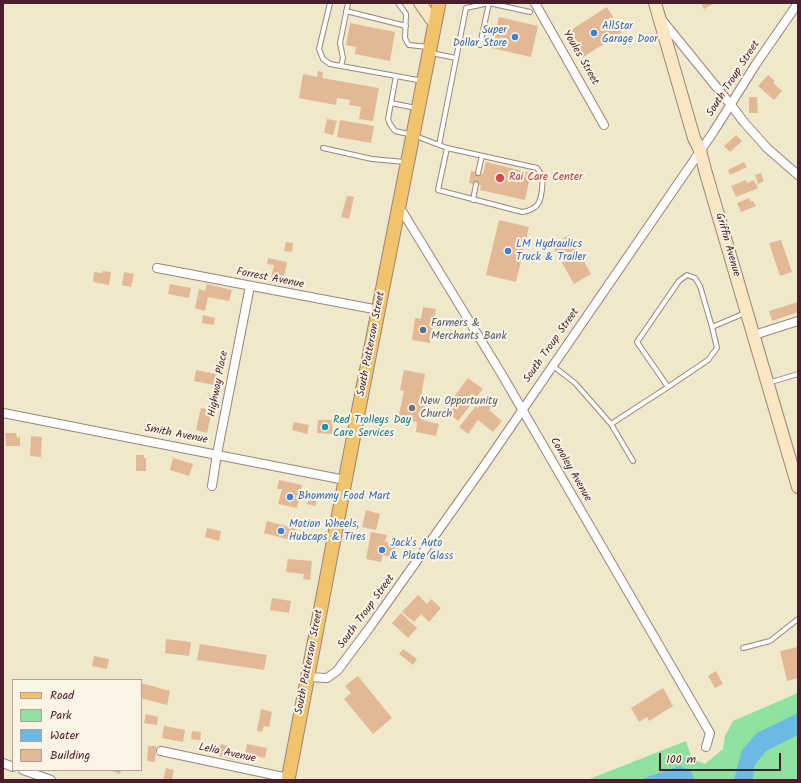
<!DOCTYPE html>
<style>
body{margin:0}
#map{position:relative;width:801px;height:783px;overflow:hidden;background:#efe8ca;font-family:Kalam,sans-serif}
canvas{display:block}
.frame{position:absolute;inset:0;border:4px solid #4a1f2b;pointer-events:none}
.legend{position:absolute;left:12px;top:679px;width:130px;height:92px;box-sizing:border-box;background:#fcf5e5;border:1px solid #b59f9b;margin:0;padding:5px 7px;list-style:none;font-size:12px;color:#4a1f2b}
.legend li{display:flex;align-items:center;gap:8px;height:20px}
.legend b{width:20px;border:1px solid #b59f9b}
.scale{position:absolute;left:659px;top:753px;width:122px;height:18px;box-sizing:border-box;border:2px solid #4a1f2b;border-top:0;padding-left:5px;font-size:12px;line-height:14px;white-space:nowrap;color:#4a1f2b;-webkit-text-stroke:3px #fcf5e5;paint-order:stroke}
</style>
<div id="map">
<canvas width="801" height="783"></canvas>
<div class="frame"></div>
<ul class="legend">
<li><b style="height:5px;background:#f1c36a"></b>Road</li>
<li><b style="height:11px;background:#8fe1a0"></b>Park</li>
<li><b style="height:11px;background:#6bbae6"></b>Water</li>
<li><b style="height:11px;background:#e3b995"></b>Building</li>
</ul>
<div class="scale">100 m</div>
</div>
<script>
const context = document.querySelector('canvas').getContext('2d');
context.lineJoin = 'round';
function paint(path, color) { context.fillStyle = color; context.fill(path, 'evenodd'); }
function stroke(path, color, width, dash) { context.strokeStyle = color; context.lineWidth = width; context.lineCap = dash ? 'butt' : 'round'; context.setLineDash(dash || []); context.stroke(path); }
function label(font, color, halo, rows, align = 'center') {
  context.font = font + ' Kalam,sans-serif'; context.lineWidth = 4; context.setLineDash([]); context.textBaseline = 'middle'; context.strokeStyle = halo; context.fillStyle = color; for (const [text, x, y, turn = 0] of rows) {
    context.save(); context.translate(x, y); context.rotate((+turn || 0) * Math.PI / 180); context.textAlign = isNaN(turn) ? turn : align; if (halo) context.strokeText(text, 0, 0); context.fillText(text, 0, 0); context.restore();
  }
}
const green = new Path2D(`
 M798,693V780H587L686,741L692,759L705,764L723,749L725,736L733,721Z`);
const water = new Path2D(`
 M798,713V735L766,751L754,766L753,780H734L742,750L757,733Z
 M679,766L691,771L695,780H639Z`);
const building = new Path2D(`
 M701,3H715L704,9Z
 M607,7L622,32L582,58L566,33Z
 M499,17L538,26L531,57L492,48Z
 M350,23L395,32L390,61L355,54L356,47L346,45Z
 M318,71L323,72L322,78L379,88L373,121L359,119L361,107L349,105L350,100L337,98L336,105L299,98L303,74L317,77Z
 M768,75L775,81L773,83L782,91L774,100L758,86Z
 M749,97H757L758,113H749Z
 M327,119L337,121L333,135L324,133Z
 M340,120L374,126L371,143L337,137Z
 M736,135L742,141L730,152L724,146Z
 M486,162L531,173L525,200L480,190L481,185L469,183L471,171L483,174Z
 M744,162L747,167L730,175L728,170Z
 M761,173L764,181L758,184L755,175Z
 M746,180L747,183L754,180L758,188L736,197L731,186Z
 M347,196L354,197L349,219L341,217Z
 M749,198L751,202L753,201L756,206L741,212L737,203Z
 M499,220L529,227L516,282L486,275Z
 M569,235L574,244L577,243L579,247L577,249L591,274L574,284L552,245Z
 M781,240L792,272L780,276L769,243Z
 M286,242L293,243L292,252L284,251Z
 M268,258L287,262L283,281L271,278L274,265L267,264Z
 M103,271L111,272L109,285L93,282L94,272L102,273Z
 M124,272L134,274L131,287L122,285Z
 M170,284L191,288L189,298L168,294Z
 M207,284L232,290L229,301L208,297L205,311L195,308L199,289L205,291Z
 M798,302V312L772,321L769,311Z
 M423,307L436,309L430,343L412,340L415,318L421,319Z
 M203,315L215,318L214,325L202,323Z
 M196,370L216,374L214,385L194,381Z
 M404,370L425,374L421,397L427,398L422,420L439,424L436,436L416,432L417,422L398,419L404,391L400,390Z
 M468,378L483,389L458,421L444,410Z
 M488,395L496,400L489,410L502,421L493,432L478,420L468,434L459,427L476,406L478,408Z
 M201,408L212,410L207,433L196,430Z
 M318,420H333L332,434L317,433Z
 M294,422L309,425L307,434L292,430Z
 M5,433H16L17,438L20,437V446H6Z
 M31,436L42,437L41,457L30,456Z
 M136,455H144V458H146V471H136Z
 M173,458L193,464L189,476L170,470Z
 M279,480L302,485L297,508L278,504L282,489H277Z
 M310,492L318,494L315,506L307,504Z
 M366,510L380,514L376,530L362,527Z
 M267,521L297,529L294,541L264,533Z
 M207,528L221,531L219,541L205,537Z
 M371,532L387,535L385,542L396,544L394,558L383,555L381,562L366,559Z
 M288,559L312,561L310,580L303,579L304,574L286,572Z
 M418,595L427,604L431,599L441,608L429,622L421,614L414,622L402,612Z
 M272,598L291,601L289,613L270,610Z
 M401,613L417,628L408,638L392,623Z
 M166,639L191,642L189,656L165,653Z
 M200,644L267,655L264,670L197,660Z
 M798,647V678L787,681L780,651Z
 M403,649L417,659L413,665L399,654Z
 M94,656L109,659L107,669L92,666Z
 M716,671L723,684L715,688L708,676Z
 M358,676L392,718L373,734L344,699L351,693L345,686Z
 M141,683L170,691L167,705L141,698Z
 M663,688L673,706L649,721L647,717L639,722L631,708Z
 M261,709L272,712L269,727L264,726L262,732L257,731Z
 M146,714L158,717L157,725L144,723Z
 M164,726L185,730L183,742L162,738Z
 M192,731L201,732L200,740L191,739Z
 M221,744L231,747V749L237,751L234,760L217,755Z
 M247,744L267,748L265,758L245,754Z
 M148,746H156L155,762L147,761Z
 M208,746H216V754H208Z
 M166,768L174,770L172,780H163Z
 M109,770H121L120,774Z`);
const service = new Path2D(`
 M330,3L319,49L323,59L330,64L396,76
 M398,3L406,14L405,38L407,42L409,45L428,47
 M489,3L530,12
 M346,11L406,26
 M431,53L456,58
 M341,66L343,58L340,43L348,3
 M391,103L388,119L390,124L395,131L413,135L447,148L438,190L522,212C544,209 541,195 543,177L537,168L447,148
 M416,108L391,103L396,76L423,81
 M439,145L466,8L489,3L480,45
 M323,148L372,159L405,162
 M478,173L482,156
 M473,200L476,184
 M712,327L717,348L708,360L668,387L637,342L679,281L687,275L695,278L700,286L712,327L745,313
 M553,366L575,383L611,424L633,461
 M768,383L798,374
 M611,424L668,387
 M743,648L770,641L798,619`);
const minor = new Path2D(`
 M535,3L604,125
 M662,20L731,105L743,121L767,148L798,175
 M399,206L501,373L710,733L706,747
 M157,268L379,310
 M754,335L798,321
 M3,413L345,480
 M212,486L217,454L250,286
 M307,677L327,678L337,671L370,627L484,466L714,131L756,64L798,3
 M161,751L288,778
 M3,763L13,767
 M23,770L51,780`);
const secondary = new Path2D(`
 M420,3L435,24
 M655,3L694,138L700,150L705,170L798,487`);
const primary = new Path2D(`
 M288,780L359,408L439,3`);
const markers = [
 [594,33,4,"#3f7fe0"],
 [515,37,4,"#3f7fe0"],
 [500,178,5,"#e0444e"],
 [508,251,4,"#3f7fe0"],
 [423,330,4,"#5c6f8a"],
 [412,408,4,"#6b7280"],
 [325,427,4,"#0f9aa8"],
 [290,497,4,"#3f7fe0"],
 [281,531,4,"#3f7fe0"],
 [382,550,4,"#3f7fe0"]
];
const shopNames = [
 ["AllStar",602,27],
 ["Garage Door",602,40],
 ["Super",507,31,"right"],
 ["Dollar Store",507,44,"right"],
 ["LM Hydraulics",516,245],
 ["Truck & Trailer",516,258],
 ["Bhommy Food Mart",298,497],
 ["Motion Wheels,",289,525],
 ["Hubcaps & Tires",289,538],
 ["Jack's Auto",390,544],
 ["& Plate Glass",390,557]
];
const streetNames = [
 ["Youles Street",580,58,60],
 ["South Troup Street",734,79,-57],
 ["Griffin Avenue",727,245,74],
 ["Forrest Avenue",270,279,11],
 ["South Patterson Street",372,344,-79],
 ["South Troup Street",552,346,-55],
 ["Highway Place",219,384,-79],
 ["Smith Avenue",176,435,11],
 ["Conoley Avenue",570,470,60],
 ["South Troup Street",367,612,-54],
 ["South Patterson Street",310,662,-79],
 ["Lelia Avenue",227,754,12]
];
const healthNames = [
 ["Rai Care Center",509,178]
];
const serviceNames = [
 ["Farmers &",431,324],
 ["Merchants Bank",431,337]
];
const worshipNames = [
 ["New Opportunity",420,402],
 ["Church",420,415]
];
const cultureNames = [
 ["Red Trolleys Day",333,421],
 ["Care Services",333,434]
];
paint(green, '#8fe1a0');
paint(water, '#6bbae6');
paint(building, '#e3b995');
stroke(service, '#9c847a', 6);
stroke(minor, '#9c847a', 10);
stroke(secondary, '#9c847a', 14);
stroke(primary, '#9c847a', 15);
stroke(service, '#fff', 4);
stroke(minor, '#fff', 8);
stroke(secondary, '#f9e7c3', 12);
stroke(primary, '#f1c36a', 13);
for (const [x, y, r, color] of markers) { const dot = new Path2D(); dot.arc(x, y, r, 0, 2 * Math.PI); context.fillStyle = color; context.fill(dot); stroke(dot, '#fcf5e5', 1.5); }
label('11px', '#366cbe', '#fcf5e5', shopNames, 'left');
label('11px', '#4a1f2b', '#fcf5e5', streetNames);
label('11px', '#be3a42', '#fcf5e5', healthNames, 'left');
label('11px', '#4e5e75', '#fcf5e5', serviceNames, 'left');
label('11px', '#5b616d', '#fcf5e5', worshipNames, 'left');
label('11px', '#0d838f', '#fcf5e5', cultureNames, 'left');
</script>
